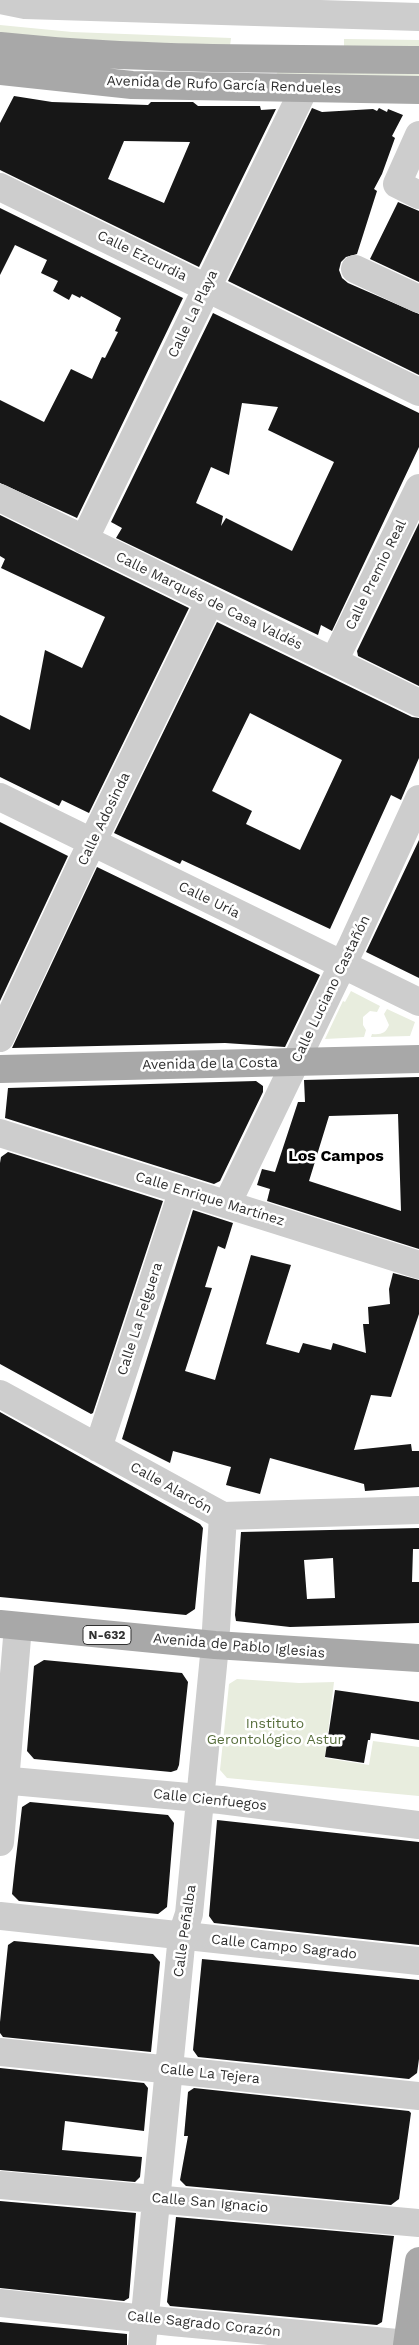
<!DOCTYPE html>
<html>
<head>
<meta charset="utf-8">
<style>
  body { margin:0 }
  canvas { display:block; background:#fff }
</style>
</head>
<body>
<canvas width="419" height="2345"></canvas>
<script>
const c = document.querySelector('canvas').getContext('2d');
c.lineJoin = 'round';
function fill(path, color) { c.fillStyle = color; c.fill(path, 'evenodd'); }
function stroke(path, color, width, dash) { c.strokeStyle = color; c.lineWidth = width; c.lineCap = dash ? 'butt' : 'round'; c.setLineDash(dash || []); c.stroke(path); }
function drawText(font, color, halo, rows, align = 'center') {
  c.font = font + ' "Work Sans",sans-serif'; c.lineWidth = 5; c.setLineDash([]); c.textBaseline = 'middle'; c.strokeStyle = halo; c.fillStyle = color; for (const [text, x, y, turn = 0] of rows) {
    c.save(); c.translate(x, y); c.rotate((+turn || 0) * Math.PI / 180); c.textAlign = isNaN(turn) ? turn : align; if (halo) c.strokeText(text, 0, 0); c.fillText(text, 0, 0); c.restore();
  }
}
const green = new Path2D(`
  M0,25L72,32L231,38L230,46L20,37L0,34Z
  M344,39L419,40V49L344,48Z
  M281,65L419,67V77L276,75Z
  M351,991L380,1006L377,1012L370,1011L363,1017V1025L366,1030L364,1037L325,1039L343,1001L345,1002Z
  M387,1009L415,1022L410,1036L371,1037L372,1034C381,1035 386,1033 389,1025L384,1014Z
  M237,1679L299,1683L334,1682L325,1758L369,1765L373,1741L419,1747V1796L227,1778L220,1770L229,1684Z`);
const building = new Path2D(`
  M14,96L52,102L148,105L151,102H193L198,106H260L261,110L276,109L199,267L0,170V123ZM124,141L190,142L164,203L108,179Z
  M312,108L322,112L373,109L377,111L379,108L387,112L388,109L403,115L392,136L395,138L382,174L374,189L377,191L357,254L346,257L341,262L339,270L342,278L348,283L419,314V375L228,281Z
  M398,202L419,211V282L370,259Z
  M0,208L183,298L77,518L0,483V400L44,422L71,369L92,379L102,357L105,358L118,332L115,331L121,318L81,296L80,298L72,294L69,300L53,291L58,281L41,273L47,260L15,245L0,275Z
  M213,313L419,413V447L332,631L321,625L318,635L116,538L122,528L111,522ZM242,403L278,407L268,430L334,462L292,551L226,518L221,526L223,516L196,503L211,467L229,475Z
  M0,515L189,608L89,813L62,800L59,806L0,777V715L30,730L45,650L82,668L105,617L1,568L5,559L0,556Z
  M419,523V686L358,656L357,651Z
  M217,622L412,717L419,718V758L401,800L391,795L330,929L182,860L180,864L114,833ZM250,713L342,760L300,850L246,824L252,811L212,791Z
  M0,822L68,856L0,1001Z
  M419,840V978L366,952Z
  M97,867L320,975L285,1047L225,1043L12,1048Z
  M419,1077V1249L267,1201L270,1189L257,1185L262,1169L275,1172L298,1102H305L304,1080ZM398,1114L401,1211L309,1181L329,1116Z
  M256,1081L263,1086V1092L220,1181L214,1184L5,1118L8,1088Z
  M8,1152L163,1201L93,1413L91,1414L0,1364V1163L1,1157Z
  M193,1210L233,1223L225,1249L218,1246L205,1287L212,1288L185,1371L215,1380L251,1255L291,1265L266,1344L299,1353L303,1343L331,1350L333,1343L366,1353L363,1324H369L368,1307L390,1304L389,1289L393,1273L419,1280V1314L391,1397L371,1395L354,1450L411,1444L412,1451H419V1487L365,1491L364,1484L270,1458L260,1494L226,1485L231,1467L173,1451L170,1463L122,1439Z
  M0,1412L200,1524L203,1528L195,1609L186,1615L0,1597Z
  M419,1528V1549H413L412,1582H419V1623L290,1627L236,1621L235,1615L241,1532ZM333,1558L335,1598L307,1599L304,1560Z
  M44,1660L182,1673L188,1682L179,1765L177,1770L171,1772L34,1759L27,1751L34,1666Z
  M335,1690L419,1702V1740L371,1733L370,1740H368L364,1763L325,1757Z
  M30,1802L168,1815L174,1823L167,1907L158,1914L19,1901L12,1894L15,1866L22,1807Z
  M217,1820L419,1842V1945L214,1923L209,1916Z
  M14,1941L153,1954L160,1962L151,2052L3,2037L0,2033V2022L8,1945Z
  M202,1959L419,1980V2059L417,2073L409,2079L198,2057L193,2050Z
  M0,2068L144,2083L148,2088L144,2131L65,2121L62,2150L142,2157L140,2177L135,2182L0,2170Z
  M194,2088L409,2111L411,2113L399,2199L391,2205L186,2186L180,2180L188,2136H184L188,2092Z
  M0,2201L136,2213L129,2298L124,2301L0,2288Z
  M176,2217L394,2236L382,2322L377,2325L170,2306L167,2302Z
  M0,2322L127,2334V2345H0Z`);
const minor = new Path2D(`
  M0,0L25,5L419,17
  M419,135L397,184L419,195
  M0,187L419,392
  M355,269L419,299
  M0,498L419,703
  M84,540L304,89
  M334,661L419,488
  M0,797L419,1002
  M0,1038L82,863L210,601
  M0,1133L419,1265
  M227,1204L352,945L419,799
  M0,1394L223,1516L419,1510
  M98,1448L183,1190
  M0,1780L221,1800L419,1825
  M0,1842L18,1626
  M0,1916L419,1961
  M0,2052L419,2096
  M0,2185L419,2223
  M0,2303L172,2322L408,2344L419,2341
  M142,2345L182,1935L189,1914L215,1645L223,1516`);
const major = new Path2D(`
  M0,46C139,61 279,58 419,60
  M0,71L132,85L419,90
  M0,1069L419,1059
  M0,1624L215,1645L419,1658
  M407,2345L419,2261`);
const shields = [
  [107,1635,48]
];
const shieldNames = [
  ["N-632",107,1635]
];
const streetNames = [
  ["Avenida de Rufo García Rendueles",224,85,2],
  ["Calle Ezcurdia",142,256,26],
  ["Calle La Playa",193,314,-64],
  ["Calle Premio Real",376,575,-64],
  ["Calle Marqués de Casa Valdés",209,601,26],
  ["Calle Adosinda",104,819,-64],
  ["Calle Uría",209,900,26],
  ["Calle Luciano Castañón",331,989,-64],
  ["Avenida de la Costa",210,1064,-1],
  ["Calle Enrique Martínez",210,1199,17],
  ["Calle La Felguera",140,1319,-72],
  ["Calle Alarcón",171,1488,29],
  ["Avenida de Pablo Iglesias",239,1646,5],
  ["Calle Cienfuegos",210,1800,6],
  ["Calle Peñalba",185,1931,-82],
  ["Calle Campo Sagrado",284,1947,6],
  ["Calle La Tejera",210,2074,6],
  ["Calle San Ignacio",210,2203,5],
  ["Calle Sagrado Corazón",204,2324,6]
];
const parkNames = [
  ["Instituto",275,1724],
  ["Gerontológico Astur",275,1740]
];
const quarterNames = [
  ["Los Campos",336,1156]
];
fill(green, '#e8edde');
fill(building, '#171717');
stroke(minor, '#cdcdcd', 28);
stroke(major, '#a8a8a8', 28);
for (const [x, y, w] of shields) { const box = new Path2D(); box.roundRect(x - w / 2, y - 9.5, w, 19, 4); c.fillStyle = '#fff'; c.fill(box); stroke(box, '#303030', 1); }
drawText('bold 12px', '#303030', null, shieldNames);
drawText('14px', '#303030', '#fff', streetNames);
drawText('14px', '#576e3c', '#fff', parkNames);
drawText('bold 16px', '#000', '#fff', quarterNames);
</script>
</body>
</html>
